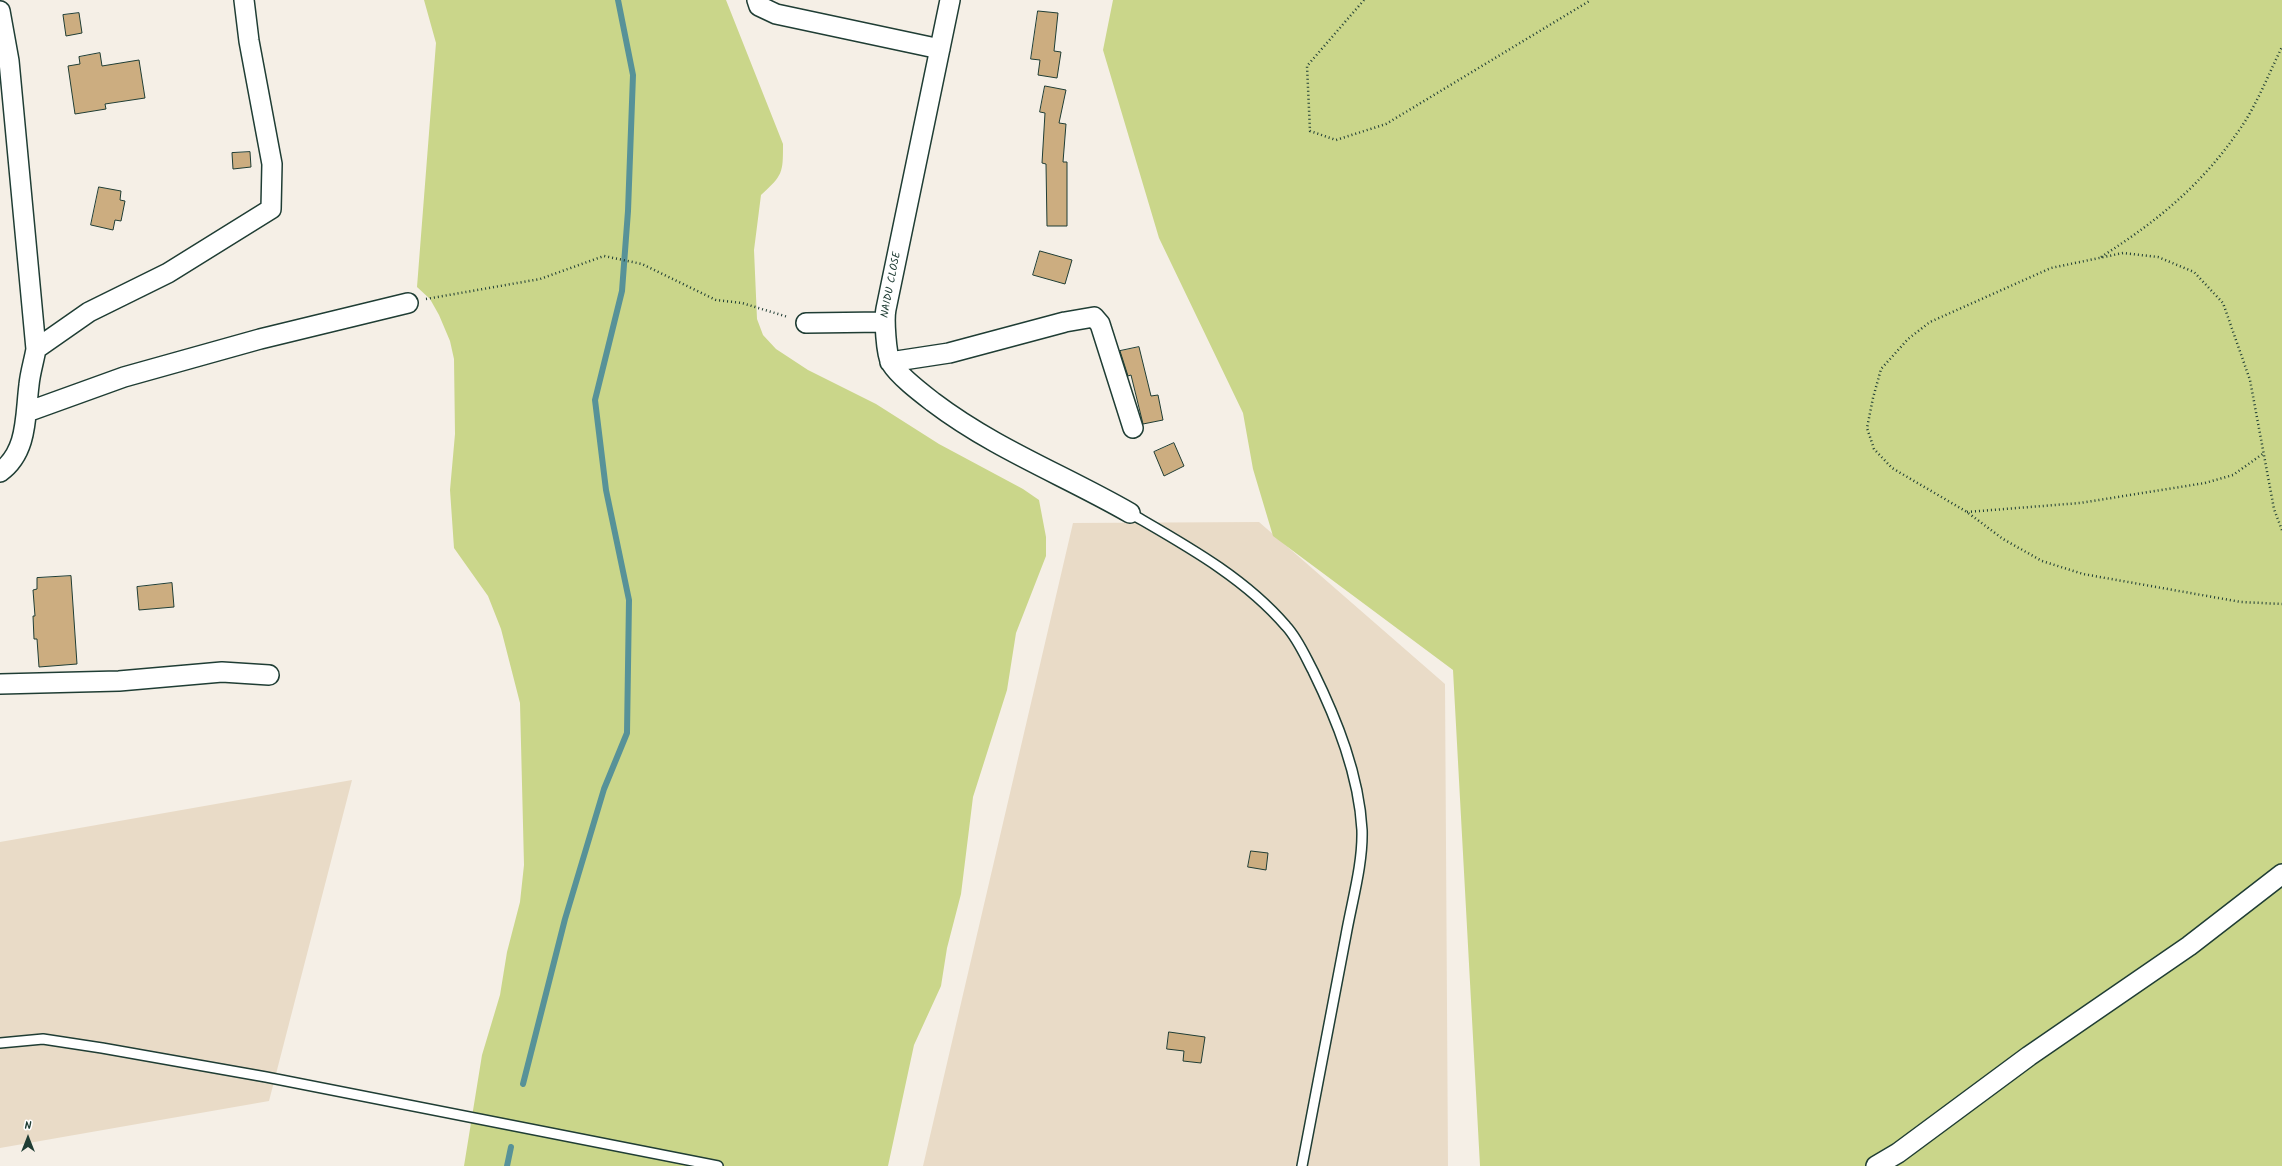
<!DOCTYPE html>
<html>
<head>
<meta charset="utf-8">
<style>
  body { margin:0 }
  #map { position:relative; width:2282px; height:1166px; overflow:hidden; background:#f5efe6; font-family:Kalam,sans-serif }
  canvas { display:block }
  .north { position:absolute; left:8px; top:1118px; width:40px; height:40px; -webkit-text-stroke:3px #fff; paint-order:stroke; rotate:0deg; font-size:11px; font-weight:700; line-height:16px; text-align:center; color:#1f3d34 }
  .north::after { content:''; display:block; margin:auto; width:14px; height:18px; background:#1f3d34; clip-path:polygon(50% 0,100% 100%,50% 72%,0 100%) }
</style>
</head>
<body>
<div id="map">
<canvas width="2282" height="1166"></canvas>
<div class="north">N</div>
</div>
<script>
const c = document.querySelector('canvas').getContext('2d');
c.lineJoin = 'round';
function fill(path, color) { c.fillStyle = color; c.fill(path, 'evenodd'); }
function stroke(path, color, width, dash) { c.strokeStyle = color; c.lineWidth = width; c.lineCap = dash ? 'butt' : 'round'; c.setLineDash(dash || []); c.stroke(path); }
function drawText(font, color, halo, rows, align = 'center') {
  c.font = font + ' Kalam,sans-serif'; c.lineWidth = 4; c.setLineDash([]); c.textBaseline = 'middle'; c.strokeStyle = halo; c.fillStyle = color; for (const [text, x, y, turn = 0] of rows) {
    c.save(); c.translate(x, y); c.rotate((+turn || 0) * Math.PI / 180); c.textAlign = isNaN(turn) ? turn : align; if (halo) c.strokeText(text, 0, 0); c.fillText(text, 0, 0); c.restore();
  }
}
const built = new Path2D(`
  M1259,522L1445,684L1448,1166H923L1073,523Z
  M352,780L269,1101L0,1148V842Z`);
const green = new Path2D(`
  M424,0H726L783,144C783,173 783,175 761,195L754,250L757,319L763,335L776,349L808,370L876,404L939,444L1023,489L1039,500L1046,537V556L1016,633L1007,690L973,797L961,894L947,948L941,986L914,1045L888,1166H464L482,1055L500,995L507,952L520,902L524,865L520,703L501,629L488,596L454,548L450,490L455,434L454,359L450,341L439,315L430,299L417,287L436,43Z
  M1113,0H2282V1166H1480L1453,670L1273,536L1253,469L1243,413L1159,238L1103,50Z`);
const stream = new Path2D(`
  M523,1084L565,919L604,789L627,733L629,600L606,490L595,400L622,291L628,211L633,75L618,0
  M507,1166L511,1147`);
const building = new Path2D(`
  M1038,11L1058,13L1054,51L1061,52L1057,78L1038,75L1040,60L1031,59Z
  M79,13L82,33L66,36L63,15Z
  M100,53L102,66L139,60L145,98L105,104L106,109L75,114L68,66L80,64L79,57Z
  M1045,86L1066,90L1059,123L1066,124L1063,162H1067V226H1047L1046,164L1042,163L1045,113L1040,112Z
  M250,152L251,167L233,169L232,153Z
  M99,187L121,191L120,200L125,201L121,221L115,220L113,230L91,225Z
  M1040,251L1072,260L1065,284L1033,275Z
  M1139,347L1151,396L1158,395L1163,420L1143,424L1131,375L1128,376L1120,351Z
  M1174,443L1184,466L1164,476L1154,452Z
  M71,576L77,664L39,667L37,639H34L33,616H35L33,590L37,589V578Z
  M172,583L174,607L139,610L137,587Z
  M1251,851L1268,853L1266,870L1248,867Z
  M1169,1032L1205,1037L1201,1063L1183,1061L1184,1051L1167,1049Z`);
const path = new Path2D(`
  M1364,0L1307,66L1310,131L1336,140L1386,124L1591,0
  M2101,257C2159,220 2203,184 2242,126C2258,102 2269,73 2282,47
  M426,299L540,279L604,256L642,264L716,300L742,303L788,317
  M1967,512L2080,503L2205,483L2233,475L2264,453
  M2282,530L2274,509L2250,380L2223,303L2194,272L2158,257L2123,253L2051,268L1930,322L1908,339L1881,369L1873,398L1867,428L1874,449L1892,468L1967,512L2003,539L2042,561L2083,574L2241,602L2282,604`);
const lane = new Path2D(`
  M1130,513C1185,545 1244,577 1286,626C1298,639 1305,656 1313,671C1337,720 1359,775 1362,830C1363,864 1352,901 1346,935C1332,1012 1317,1089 1302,1166
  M0,1043L43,1039L102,1048L266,1077L718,1166`);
const street = new Path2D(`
  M757,0L759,6L776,14L940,49
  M950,0L886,309C884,319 886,354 891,363C899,376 920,392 933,402C995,449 1064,475 1130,513
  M0,11L9,61L36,349C34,361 30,373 29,385C25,416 28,452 0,472
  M806,323L884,322
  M36,349L89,312L168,273L271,209L272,164L249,41L244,0
  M890,362L949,353L1065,322L1094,317L1100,324L1133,428
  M27,412L124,377L260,339L408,303
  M0,684L119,681L222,672L269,675
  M1876,1166L1898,1153L2029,1056L2189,946L2282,874`);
const streetNames = [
  ["NAIDU CLOSE",892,285,-79]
];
fill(built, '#e9dbc7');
fill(green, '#cad68a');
stroke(stream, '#579298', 6);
fill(building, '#ccad80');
stroke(building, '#1f3d34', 1);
stroke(lane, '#1f3d34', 12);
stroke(street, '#1f3d34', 22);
stroke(path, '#1f3d34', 2.5, [1, 3]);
stroke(lane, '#fff', 9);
stroke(street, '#fff', 19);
drawText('11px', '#1f3d34', '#fff', streetNames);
</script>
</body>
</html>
